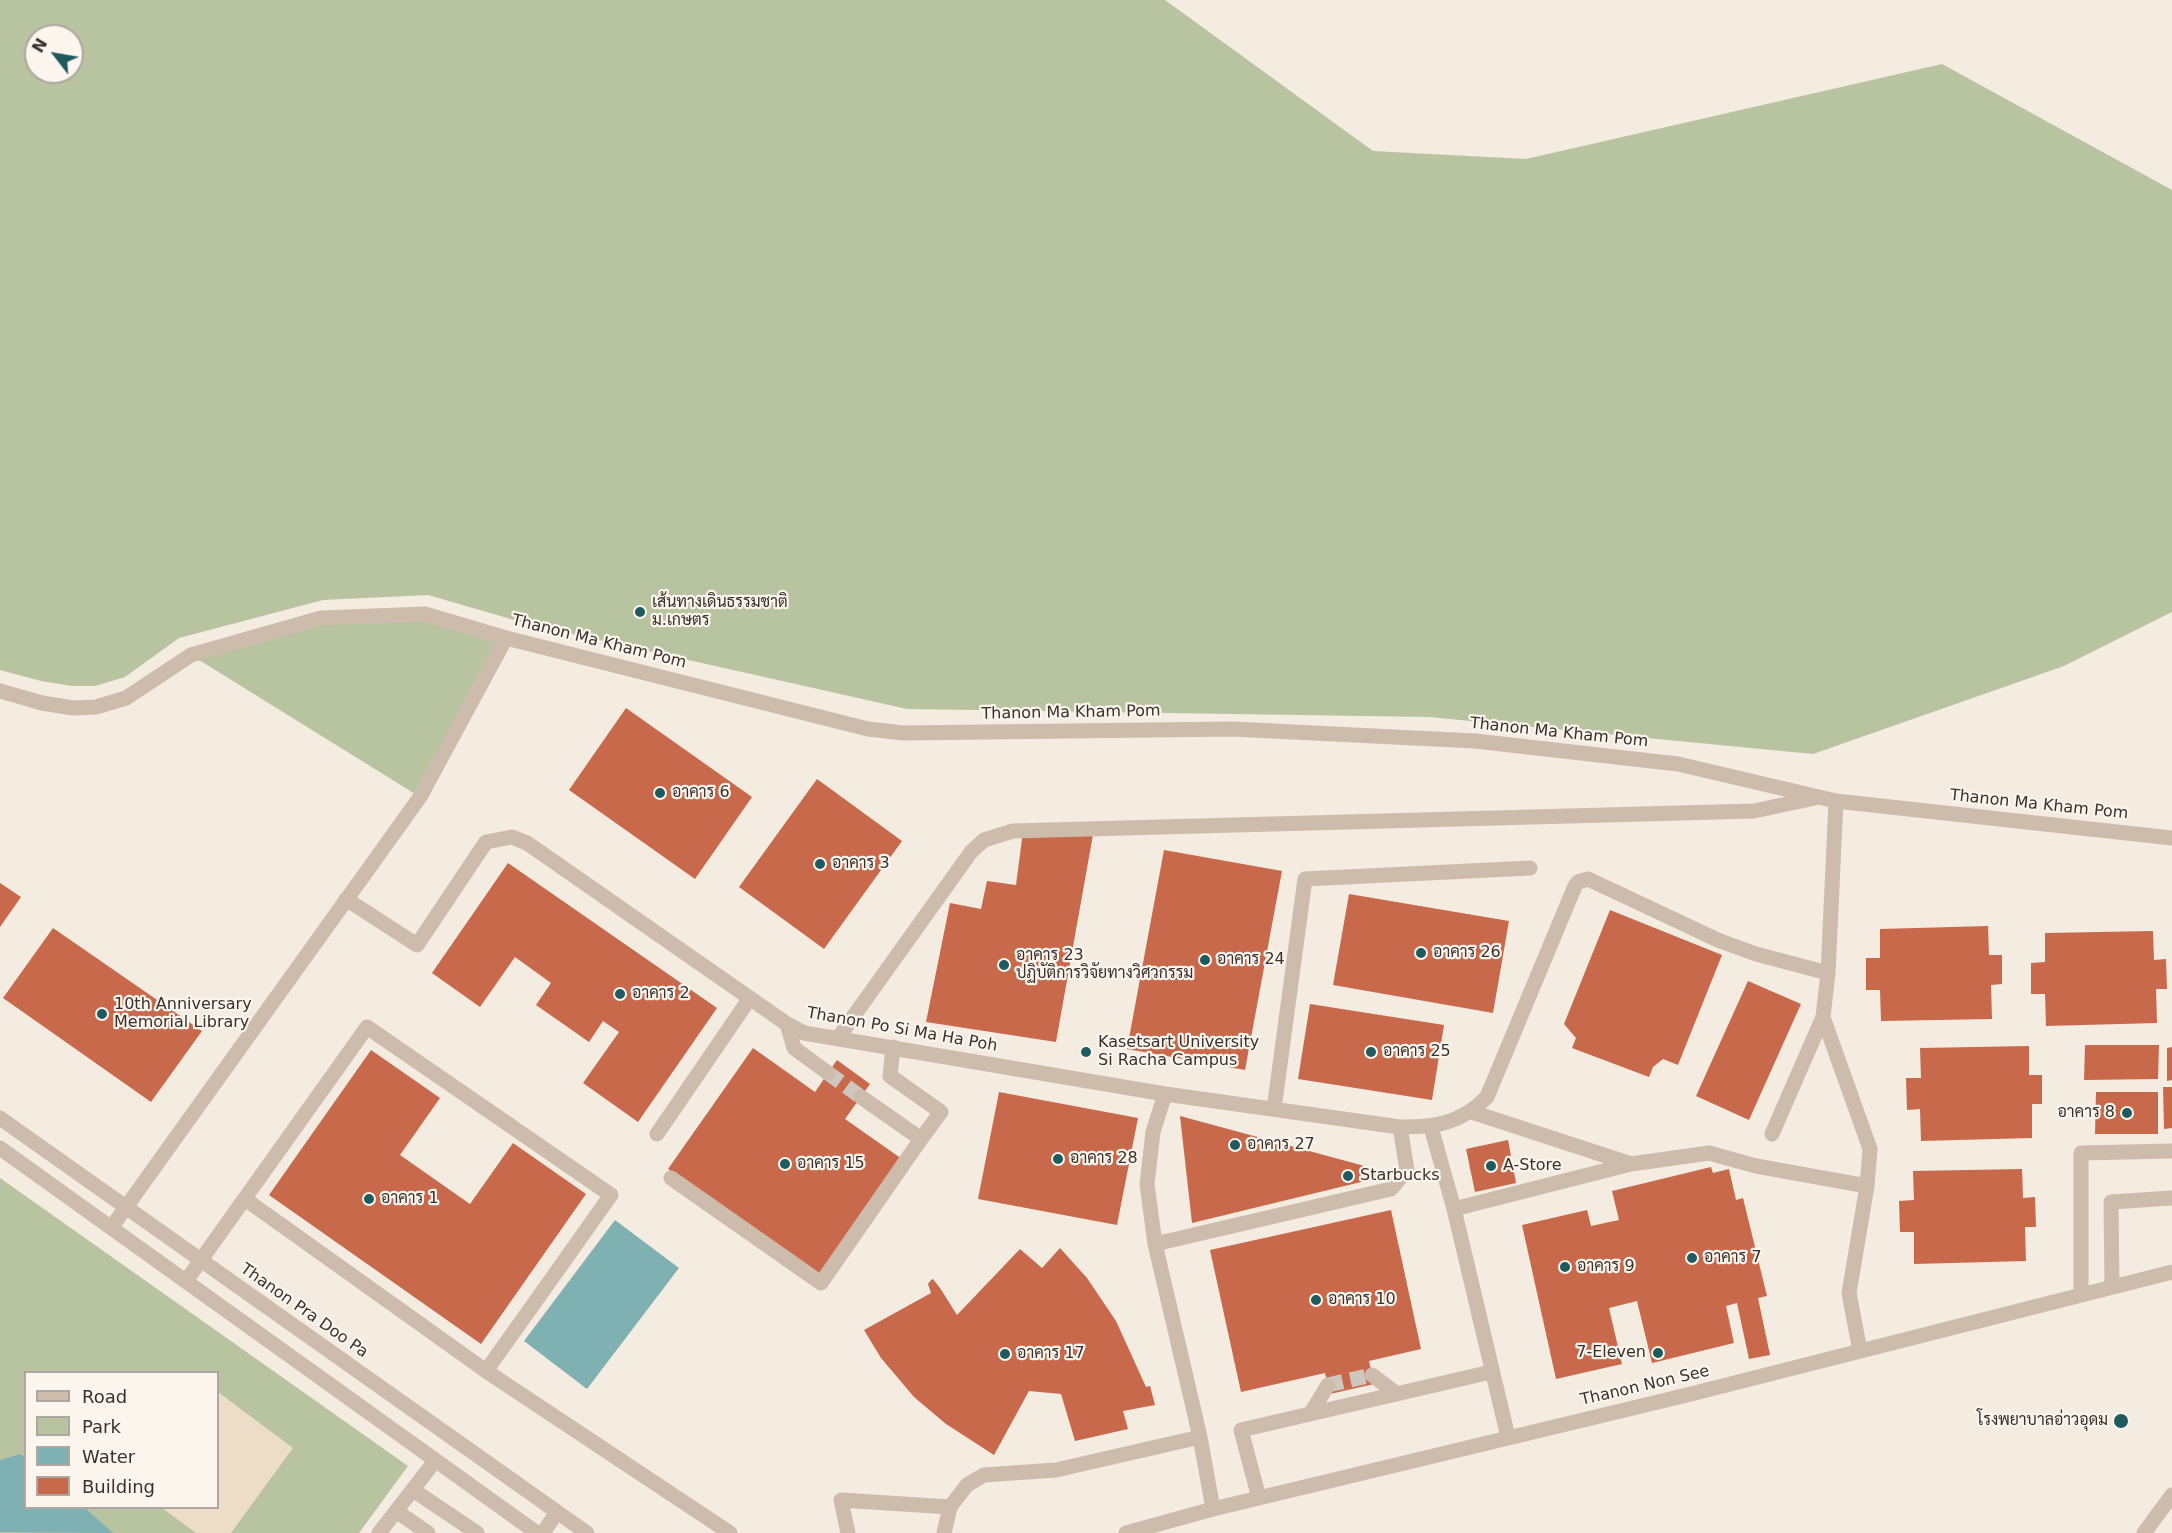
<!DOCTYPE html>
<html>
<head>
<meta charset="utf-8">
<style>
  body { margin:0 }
  #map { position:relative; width:2172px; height:1533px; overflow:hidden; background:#f4ebe1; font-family:"DejaVu Sans",sans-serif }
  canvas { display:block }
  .legend { position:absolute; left:24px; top:1371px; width:195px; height:138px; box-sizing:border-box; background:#fbf5ee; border:2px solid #aea6a0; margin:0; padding:8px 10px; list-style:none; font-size:18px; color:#3b302b }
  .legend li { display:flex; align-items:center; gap:12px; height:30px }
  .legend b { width:30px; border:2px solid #aea6a0 }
  .north { position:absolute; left:24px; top:24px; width:60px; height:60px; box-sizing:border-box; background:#fbf5ee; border:2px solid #aea6a0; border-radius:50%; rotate:301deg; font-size:16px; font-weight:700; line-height:24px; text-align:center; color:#3b302b }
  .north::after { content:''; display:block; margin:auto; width:21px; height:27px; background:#1f5a5e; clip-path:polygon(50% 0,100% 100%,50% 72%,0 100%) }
</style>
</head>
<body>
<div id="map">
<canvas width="2172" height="1533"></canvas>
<ul class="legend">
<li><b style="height:8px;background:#cdbbac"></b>Road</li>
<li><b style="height:16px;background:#b8c4a0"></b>Park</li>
<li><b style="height:16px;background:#7fb0b2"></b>Water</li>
<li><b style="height:16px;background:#c8694b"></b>Building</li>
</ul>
<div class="north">N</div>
</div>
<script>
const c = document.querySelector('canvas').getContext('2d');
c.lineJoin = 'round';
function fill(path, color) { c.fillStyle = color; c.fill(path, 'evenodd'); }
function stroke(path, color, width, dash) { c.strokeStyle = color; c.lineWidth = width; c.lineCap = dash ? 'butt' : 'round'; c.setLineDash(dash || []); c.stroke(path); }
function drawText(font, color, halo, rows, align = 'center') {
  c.font = font + ' "DejaVu Sans",Sarabun,sans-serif'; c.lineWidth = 4.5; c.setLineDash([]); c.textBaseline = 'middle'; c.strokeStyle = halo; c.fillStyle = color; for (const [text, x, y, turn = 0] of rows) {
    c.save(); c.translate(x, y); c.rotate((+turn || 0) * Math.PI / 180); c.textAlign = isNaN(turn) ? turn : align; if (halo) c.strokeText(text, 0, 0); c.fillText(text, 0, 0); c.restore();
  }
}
const green = new Path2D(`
  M0,0H1165L1373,151L1526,159L1942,64L2172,190V612L2064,666L1813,754L1429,717L907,709L528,624L428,595L323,600L179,638L125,677L95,686H72L41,681L0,670ZM36,36H72V72H36Z
  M425,614L506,638L420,797L191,655L321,618Z
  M0,1178L408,1466L359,1533H0ZM26,1372H218V1508H26Z`);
const plaza = new Path2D(`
  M218,1392L293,1448L231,1533H196L162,1508H218Z`);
const water = new Path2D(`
  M615,1220L679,1268L587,1389L524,1341Z
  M20,1454L25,1457L26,1508H85L113,1533L0,1532V1460Z`);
const building = new Path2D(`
  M626,708L752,797L695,879L569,790Z
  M817,779L902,841L824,949L739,887Z
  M1094,829L1056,1042L926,1022L950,903L981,909L987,881L1016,885L1023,831Z
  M1164,850L1282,871L1245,1070L1127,1049Z
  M508,863L717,1008L638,1122L583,1083L619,1032L603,1021L589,1042L536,1005L551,983L515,957L480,1007L432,973Z
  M0,883L21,897L0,927Z
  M1349,894L1509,921L1493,1013L1333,985Z
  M1610,910L1722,955L1678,1065L1663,1059L1653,1067L1649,1077L1572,1048L1576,1038L1564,1024Z
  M1988,926L1989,955H2002V984L1991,985L1992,1019L1881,1021L1880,990H1866V958H1880V929Z
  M53,928L202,1031L151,1102L3,998Z
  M2153,931L2154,960L2166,959L2167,989H2156L2157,1023L2046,1026L2045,994H2031V963L2045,962V933Z
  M1748,981L1801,1004L1749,1120L1696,1096Z
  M1310,1004L1444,1025L1432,1100L1298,1079Z
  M2085,1045H2159L2158,1079L2084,1080Z
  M2029,1046V1075H2042V1104H2032V1138L1921,1141L1920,1109L1907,1110L1906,1078H1921L1920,1048Z
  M2172,1047V1080L2167,1081V1048Z
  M753,1048L815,1092L837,1060L870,1084L845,1119L902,1159L820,1276L668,1169Z
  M371,1050L440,1098L400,1155L470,1204L513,1143L586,1194L481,1344L269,1195Z
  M2163,1087H2172V1128L2164,1129Z
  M999,1092L1138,1118L1117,1225L978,1199Z
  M2096,1092H2158V1134H2095Z
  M1180,1116L1394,1174L1192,1223Z
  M1508,1140L1516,1183L1475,1192L1466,1149Z
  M1711,1167L1713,1173L1729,1169L1736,1200L1743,1198L1767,1296L1758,1298L1770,1355L1749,1359L1737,1303L1726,1306L1734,1343L1652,1363L1637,1301L1609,1308L1622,1364L1556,1379L1522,1225L1587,1210L1591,1226L1619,1220L1612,1191Z
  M2022,1169L2023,1198L2035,1197L2036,1227H2025L2026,1261L1914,1264V1232H1900L1899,1201L1914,1200L1913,1171Z
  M1391,1210L1421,1349L1369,1361L1374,1384L1330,1394L1325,1373L1241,1392L1210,1250Z
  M1060,1248L1087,1278L1116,1321L1146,1387L1150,1386L1155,1405L1123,1411L1128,1429L1075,1441L1061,1394L1029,1391L994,1455L946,1424L914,1397L881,1358L864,1330L931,1293L928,1284L931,1280L933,1279L940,1288L957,1315L1020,1249L1042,1268Z`);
const minorTunnel = new Path2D(`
  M828,1073L861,1097
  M1328,1385L1372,1375`);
const minor = new Path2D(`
  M0,691L42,703L73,708L96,707L126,698L191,655L321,618L425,614L506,638L868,729L903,733L1233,729L1475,741L1678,764L1836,801L2172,838
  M1836,801L1828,973L1823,1017L1870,1149L1867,1186L1849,1293L1860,1351
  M346,899L417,945L486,842L512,837L527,843L787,1024L804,1033L1165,1094L1400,1127C1436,1127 1460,1124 1487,1097L1575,886L1578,882L1588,879L1720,941L1756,954L1828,973
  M787,1024L794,1048L828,1073
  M838,1038L971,852L984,840L1013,831L1754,811L1815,798
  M1165,1094L1153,1132L1147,1184L1155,1244L1200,1437L1213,1509
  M861,1097L921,1139L941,1112L890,1076L893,1047
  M1274,1109L1305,879L1530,868
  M1472,1112L1631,1164
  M0,1118L587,1533
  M1431,1127L1454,1209L1508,1437
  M657,1134L750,998
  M1772,1134L1823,1017
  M0,1148L537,1533
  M671,1178L821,1283L921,1139
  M245,1199L486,1371L730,1533
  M1454,1209L1631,1164L1709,1153L1756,1166L1867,1186
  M111,1228L420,797L506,638
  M1155,1244L1391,1189L1407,1170L1400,1127
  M186,1281L367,1027L611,1195L486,1371
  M2112,1287L2111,1202L2172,1198
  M2081,1295V1153L2172,1151
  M1372,1375L1397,1394
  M1311,1413L1328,1385
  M413,1490L477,1533
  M1259,1498L1241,1430L1491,1372
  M396,1511L428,1533
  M379,1533L435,1461
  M543,1533L557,1512
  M848,1533L841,1500L950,1507
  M944,1533L950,1507L967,1485L984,1475L1056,1470L1200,1437
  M1126,1533L1213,1509L1687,1395L2172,1272
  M2144,1533L2172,1495`);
const markers = [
  [640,612,6,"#1f5a5e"],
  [660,793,6,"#1f5a5e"],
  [820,864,6,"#1f5a5e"],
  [1421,953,6,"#1f5a5e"],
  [1205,960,6,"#1f5a5e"],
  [1004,965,6,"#1f5a5e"],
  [620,994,6,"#1f5a5e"],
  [102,1014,6,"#1f5a5e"],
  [1086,1052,6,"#1f5a5e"],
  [1371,1052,6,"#1f5a5e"],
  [2127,1113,6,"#1f5a5e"],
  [1235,1145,6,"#1f5a5e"],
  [1058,1159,6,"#1f5a5e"],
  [785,1164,6,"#1f5a5e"],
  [1491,1166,6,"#1f5a5e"],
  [1348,1176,6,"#1f5a5e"],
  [369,1199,6,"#1f5a5e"],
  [1692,1258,6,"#1f5a5e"],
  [1565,1267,6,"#1f5a5e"],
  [1316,1300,6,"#1f5a5e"],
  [1658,1353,6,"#1f5a5e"],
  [1005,1354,6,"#1f5a5e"],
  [2121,1421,8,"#1f5a5e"]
];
const poiNames = [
  ["เส้นทางเดินธรรมชาติ",652,603],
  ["ม.เกษตร",652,621],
  ["อาคาร 6",672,793],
  ["อาคาร 3",832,864],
  ["อาคาร 26",1433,953],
  ["อาคาร 23",1016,956],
  ["ปฏิบัติการวิจัยทางวิศวกรรม",1016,974],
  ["อาคาร 24",1217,960],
  ["อาคาร 2",632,994],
  ["10th Anniversary",114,1005],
  ["Memorial Library",114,1023],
  ["Kasetsart University",1098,1043],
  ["Si Racha Campus",1098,1061],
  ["อาคาร 25",1383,1052],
  ["อาคาร 8",2115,1113,"right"],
  ["อาคาร 27",1247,1145],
  ["อาคาร 28",1070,1159],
  ["อาคาร 15",797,1164],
  ["A-Store",1503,1166],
  ["Starbucks",1360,1176],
  ["อาคาร 1",381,1199],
  ["อาคาร 7",1704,1258],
  ["อาคาร 9",1577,1267],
  ["อาคาร 10",1328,1300],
  ["7-Eleven",1646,1353,"right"],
  ["อาคาร 17",1017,1354],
  ["โรงพยาบาลอ่าวอุดม",2108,1421,"right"]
];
const streetNames = [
  ["Thanon Ma Kham Pom",599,642,14],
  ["Thanon Ma Kham Pom",1071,713,-1],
  ["Thanon Ma Kham Pom",1559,733,6],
  ["Thanon Ma Kham Pom",2039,805,6],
  ["Thanon Po Si Ma Ha Poh",902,1030,10],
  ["Thanon Pra Doo Pa",304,1311,35],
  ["Thanon Non See",1645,1386,-13]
];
fill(green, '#b8c4a0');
fill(plaza, '#ecdcc8');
fill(water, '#7fb0b2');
fill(building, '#c8694b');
stroke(minorTunnel, '#cfc6bd', 15, [15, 8]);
stroke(minor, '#cdbbac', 15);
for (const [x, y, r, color] of markers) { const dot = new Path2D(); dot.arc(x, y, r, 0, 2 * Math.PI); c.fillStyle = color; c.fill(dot); stroke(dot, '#fbf5ee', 2); }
drawText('16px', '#3b302b', '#fbf5ee', poiNames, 'left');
drawText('16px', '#3b302b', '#fbf5ee', streetNames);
</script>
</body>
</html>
